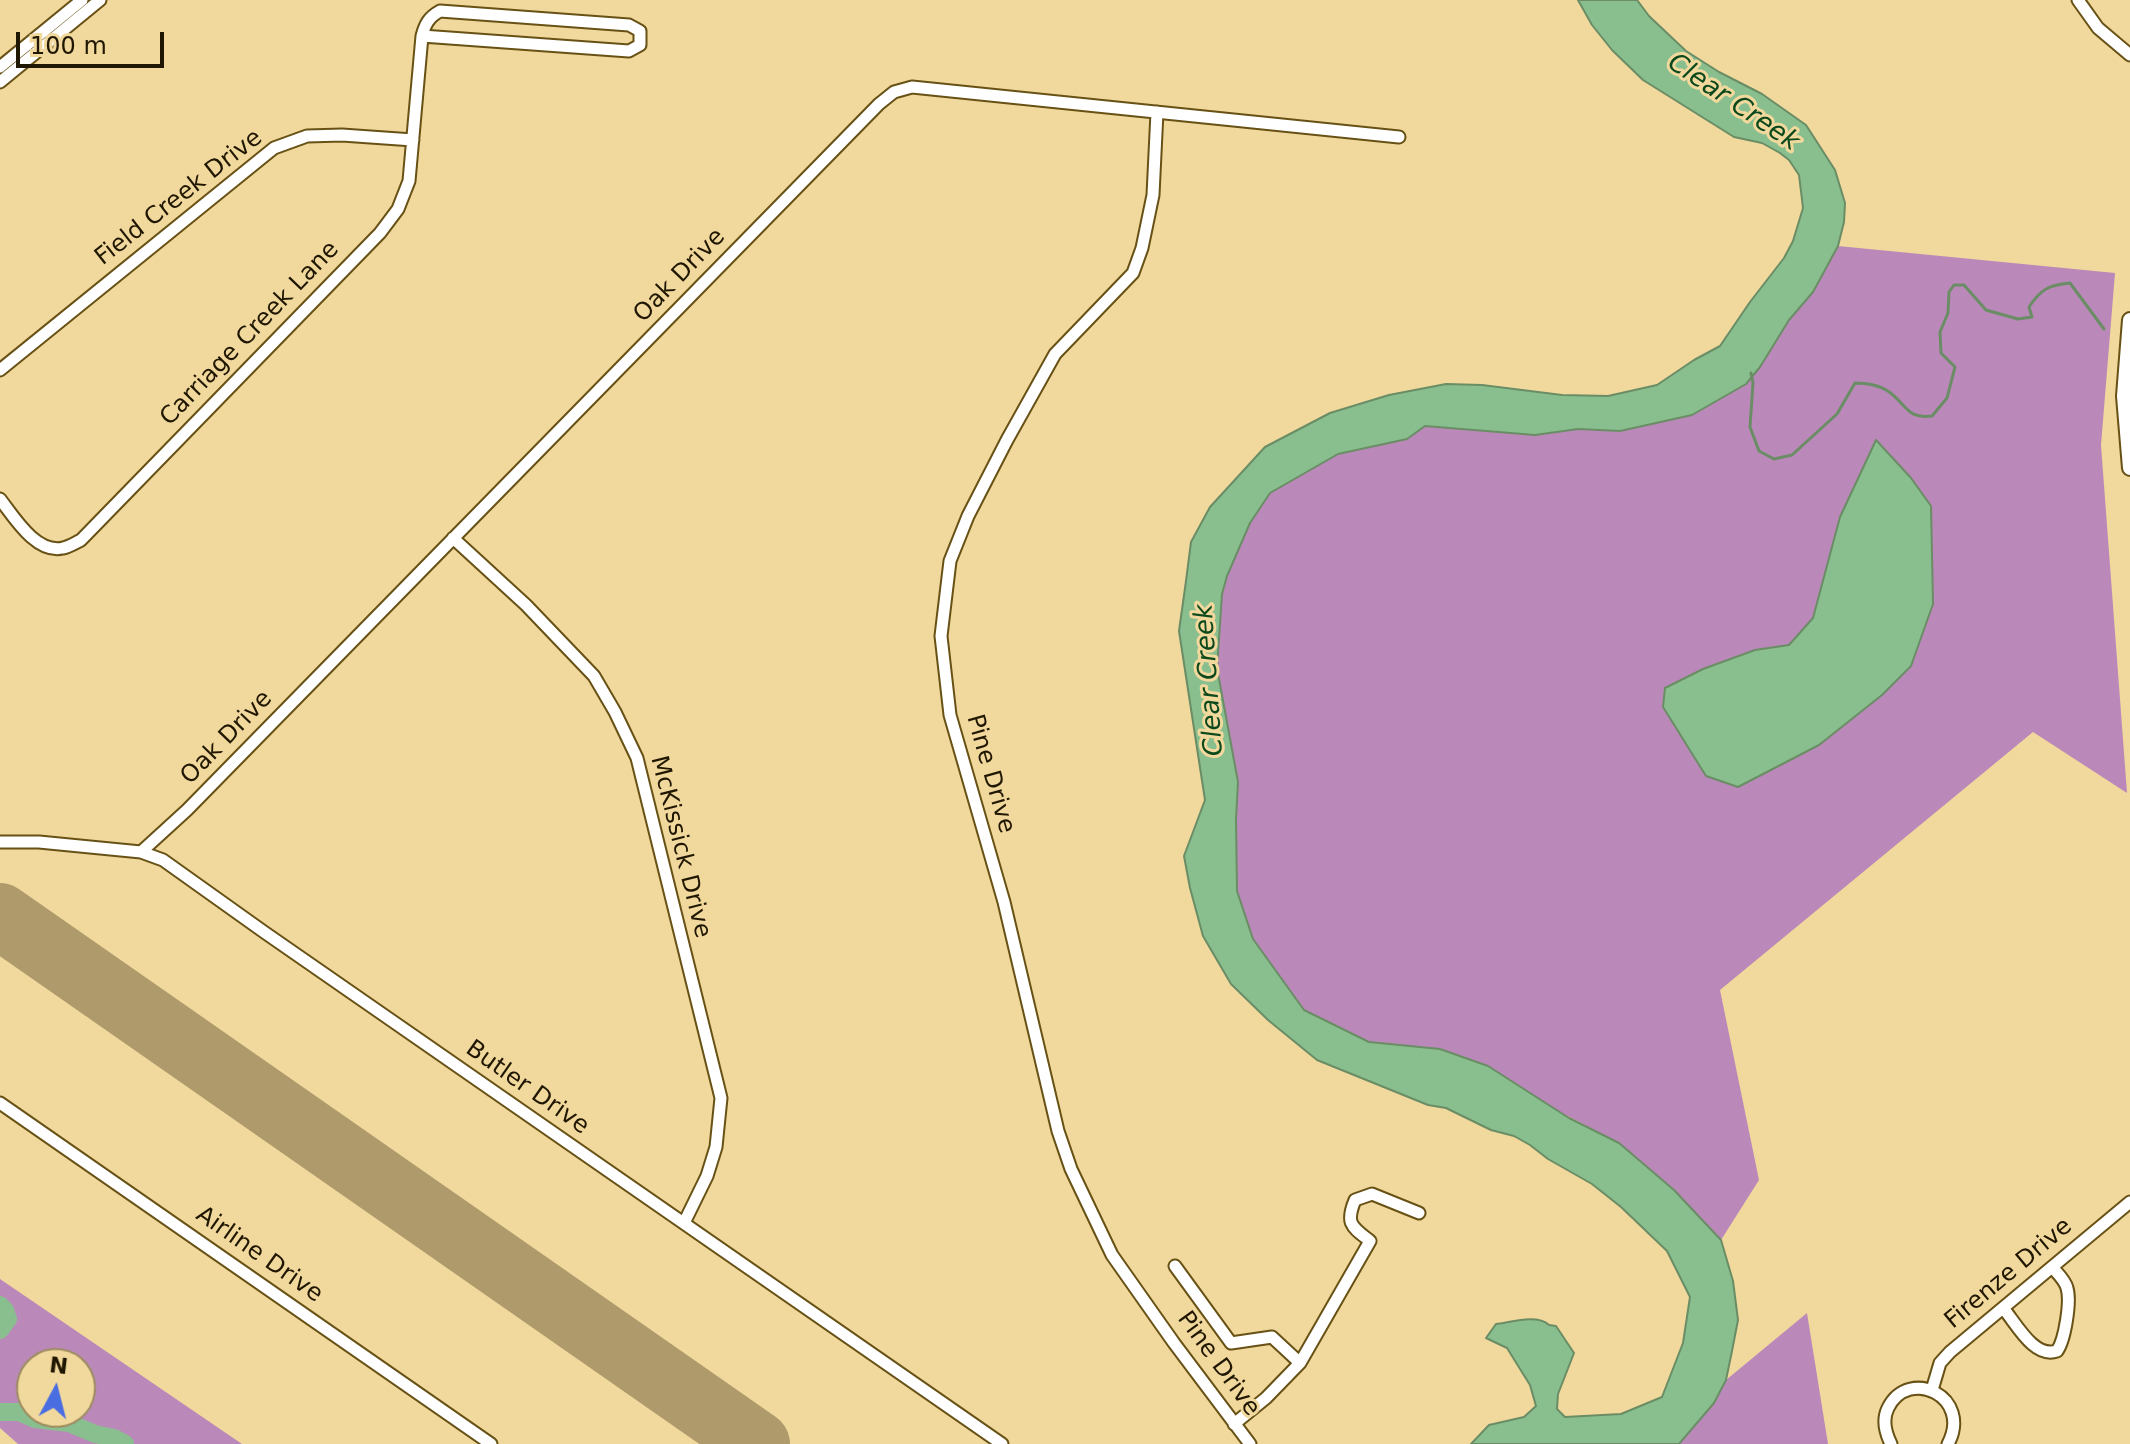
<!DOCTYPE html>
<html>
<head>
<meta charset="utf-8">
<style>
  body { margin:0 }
  #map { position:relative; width:2130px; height:1444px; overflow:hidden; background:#f1d89d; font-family:"DejaVu Sans",sans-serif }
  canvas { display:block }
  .north { position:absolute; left:16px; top:1348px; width:80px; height:80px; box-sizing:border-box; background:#f1d89d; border:2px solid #9d8b5f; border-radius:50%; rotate:7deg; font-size:22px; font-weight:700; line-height:32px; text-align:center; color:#201702 }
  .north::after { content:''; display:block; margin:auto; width:28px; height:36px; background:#4a6ee1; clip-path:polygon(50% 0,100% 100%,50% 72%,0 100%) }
  .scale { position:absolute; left:16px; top:32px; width:148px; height:36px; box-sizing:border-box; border:4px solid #201702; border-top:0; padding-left:10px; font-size:24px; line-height:28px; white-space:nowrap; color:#201702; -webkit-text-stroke:6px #f1d89d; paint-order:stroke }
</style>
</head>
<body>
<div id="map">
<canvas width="2130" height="1444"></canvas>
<div class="north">N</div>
<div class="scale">100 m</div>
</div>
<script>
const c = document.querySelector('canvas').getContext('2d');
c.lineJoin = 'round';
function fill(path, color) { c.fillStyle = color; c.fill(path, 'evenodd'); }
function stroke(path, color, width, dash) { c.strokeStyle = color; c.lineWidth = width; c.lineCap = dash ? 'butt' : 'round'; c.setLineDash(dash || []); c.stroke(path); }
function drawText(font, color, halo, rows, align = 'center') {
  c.font = font + ' "DejaVu Sans",sans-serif'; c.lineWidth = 6; c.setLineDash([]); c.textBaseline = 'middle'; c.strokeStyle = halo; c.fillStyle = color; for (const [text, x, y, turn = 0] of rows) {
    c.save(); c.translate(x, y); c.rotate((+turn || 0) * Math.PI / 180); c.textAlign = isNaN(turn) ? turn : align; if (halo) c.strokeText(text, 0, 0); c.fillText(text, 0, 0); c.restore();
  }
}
const forest = new Path2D(`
  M1838,246L2115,273L2101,445L2127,793L2033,732L1720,990L1759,1180L1721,1240L1674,1190L1619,1143L1440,1049L1369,1042L1305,1011L1253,939L1237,891L1236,819L1238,782L1217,668L1222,594L1227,576L1239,545L1250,523L1270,493L1338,454L1407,439L1425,426L1535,435L1578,429L1620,431L1692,415L1746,384L1760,367L1789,320L1813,292Z
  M0,1279L242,1444H18L0,1428ZM32,1364H80V1412H32Z
  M1807,1313L1828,1444H1679L1714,1403L1726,1380Z`);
const water = new Path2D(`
  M1578,0H1637L1649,16L1686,51L1719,72L1762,94L1806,125L1835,170L1845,203L1844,222L1838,246L1813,292L1789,320L1760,367L1746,384L1692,415L1620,431L1578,429L1535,435L1425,426L1407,439L1338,454L1270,493L1250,523L1227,576L1222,594L1217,668L1238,782L1236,819L1237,891L1253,939L1304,1010L1369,1042L1440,1049L1488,1066L1569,1118L1619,1143L1674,1190L1721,1240L1733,1281L1738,1320L1732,1351L1726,1380L1714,1403L1679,1444H1471L1489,1425L1524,1417L1536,1406L1530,1385L1507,1348L1486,1338L1496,1324C1512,1322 1537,1314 1549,1325L1556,1326L1574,1353L1558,1394L1557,1409L1565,1417L1621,1414L1662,1397L1683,1343L1690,1297L1667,1251L1621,1207L1592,1184L1548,1159L1530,1145L1514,1136L1491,1130L1446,1108L1428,1105L1317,1060L1268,1020L1231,984L1203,936L1190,888L1184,856L1205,800L1179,631L1186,581L1191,542L1210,507L1265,447L1330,413L1389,395L1446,384L1482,385L1562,395L1608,396L1657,385L1694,360L1720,346L1750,302L1784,258L1793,241L1803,208L1799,175L1789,160L1780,153L1762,143L1734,137L1643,80L1612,50L1592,25Z
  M1876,440L1911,478L1931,506L1933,604L1911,666L1882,695L1819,745L1738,787L1706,776L1663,707L1665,688L1703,669L1755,650L1789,645L1813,618L1840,517Z`);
const stream = new Path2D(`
  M1751,373L1753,383L1750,427L1759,451L1774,459L1792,455L1837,414L1855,383C1869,383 1882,385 1893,395C1908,408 1909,419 1932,416L1947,398L1955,367L1941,353L1940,332L1948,313L1949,292L1954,285H1964L1986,310L2018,319L2032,317L2029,307C2041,289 2049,285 2070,283L2104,329`);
const river = new Path2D(`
  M0,1305L5,1310L8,1319L0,1330
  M0,1412H19L35,1419L69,1423L95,1434L114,1438L125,1444`);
const runway = new Path2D(`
  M0,916L757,1444`);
const minor = new Path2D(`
  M2078,0L2098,28L2130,55
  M0,67L82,0
  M0,82L100,0
  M1157,112L1153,195L1142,248L1133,273L1055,354L1007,440L968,516L950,561L941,636L950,715L1004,902L1058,1131L1071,1169L1112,1255L1174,1343L1250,1444
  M0,370L274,148L307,136L342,135L413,140
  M0,499C14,517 36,554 63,548C69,547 75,543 81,540L380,233L398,209L409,181L422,36C425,24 429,17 440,11L629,25L640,31V45L629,51L422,36
  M453,538L526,605L594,676L615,712L637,758L721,1098L716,1147L707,1176L684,1223
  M0,842H39L141,852L163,860L264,932L1002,1444
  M141,852L187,810L879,104L894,92L912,87L1399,137
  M0,1103L491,1444
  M1175,1266L1231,1343L1272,1337L1300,1363
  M2003,1308C2016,1323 2034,1359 2057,1351C2065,1340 2071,1301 2067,1288C2065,1280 2057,1273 2052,1267
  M1932,1390L1940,1363L1950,1352L2130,1202
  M1234,1424L1266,1398L1300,1363L1370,1241C1352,1227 1345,1224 1355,1200L1372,1194L1419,1213
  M1891,1444C1885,1432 1882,1420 1888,1408C1909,1366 1973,1397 1948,1444`);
const secondary = new Path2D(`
  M2130,320L2124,396L2130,468`);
const streetNames = [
  ["Field Creek Drive",179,198,-38],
  ["Oak Drive",680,276,-46],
  ["Carriage Creek Lane",250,334,-46],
  ["Oak Drive",227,738,-46],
  ["Pine Drive",990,774,74],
  ["McKissick Drive",680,847,76],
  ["Butler Drive",527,1088,35],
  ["Airline Drive",259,1255,35],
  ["Firenze Drive",2009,1274,-40],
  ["Pine Drive",1218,1364,54]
];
const waterNames = [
  ["Clear Creek",1733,103,34],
  ["Clear Creek",1210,680,-94]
];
fill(forest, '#ba89b9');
fill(water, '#89bf8f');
stroke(water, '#6a8d65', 2);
stroke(stream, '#6a8d65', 3);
stroke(river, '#89bf8f', 18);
stroke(runway, '#ae9a6b', 66);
stroke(minor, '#675115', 15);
stroke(secondary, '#675115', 18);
stroke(minor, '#fff', 11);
stroke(secondary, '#fff', 14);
drawText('24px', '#201702', '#f1d89d', streetNames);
drawText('italic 26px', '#0b481b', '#f1d89d', waterNames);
</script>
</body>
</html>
